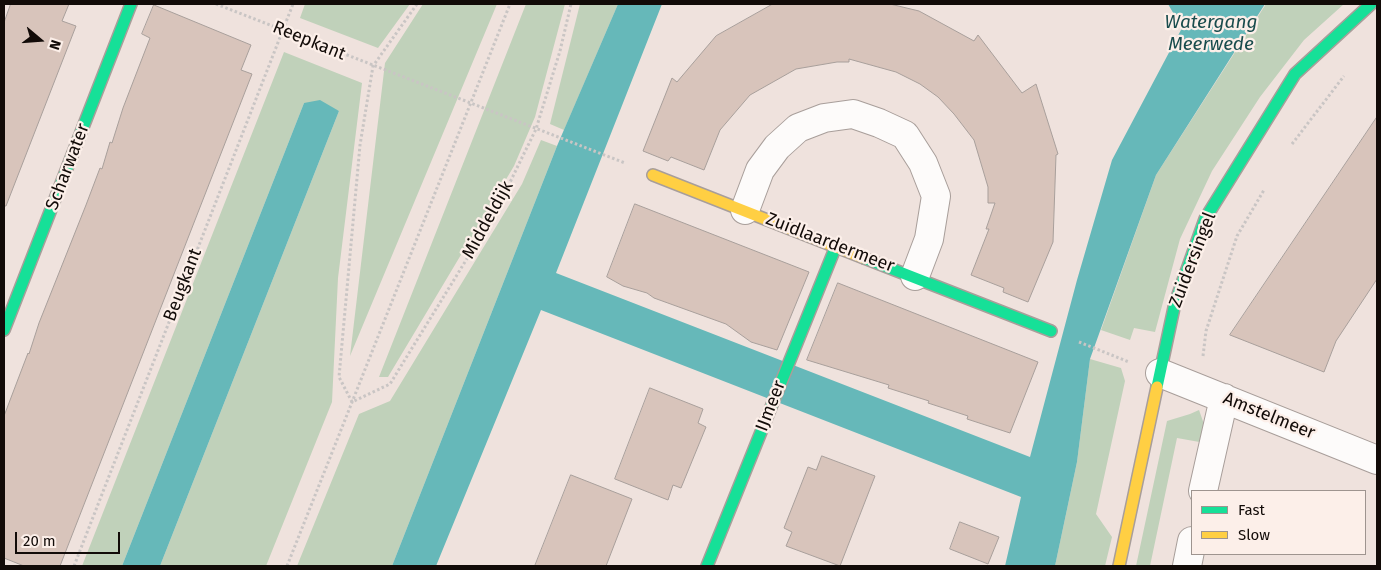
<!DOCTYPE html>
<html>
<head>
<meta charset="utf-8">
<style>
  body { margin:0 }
  #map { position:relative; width:1381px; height:570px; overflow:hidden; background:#efe2dd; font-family:"Fira Sans",sans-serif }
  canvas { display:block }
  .frame { position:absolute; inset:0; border:5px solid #120b08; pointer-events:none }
  .legend { position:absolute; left:1191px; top:490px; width:175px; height:65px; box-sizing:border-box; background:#fcefe9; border:1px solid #9e948f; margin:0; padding:6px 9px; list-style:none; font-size:15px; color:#120b08 }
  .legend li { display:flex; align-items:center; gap:10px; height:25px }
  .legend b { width:25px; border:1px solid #9e948f }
  .north { position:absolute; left:15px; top:15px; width:50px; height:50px; -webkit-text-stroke:4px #fcefe9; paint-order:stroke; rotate:108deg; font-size:14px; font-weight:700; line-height:20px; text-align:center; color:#120b08 }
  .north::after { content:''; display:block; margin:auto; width:18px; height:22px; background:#120b08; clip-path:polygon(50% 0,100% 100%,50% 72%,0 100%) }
  .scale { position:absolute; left:15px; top:532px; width:105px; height:22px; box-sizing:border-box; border:2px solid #120b08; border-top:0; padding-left:6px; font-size:15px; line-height:18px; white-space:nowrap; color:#120b08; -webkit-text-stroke:4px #fcefe9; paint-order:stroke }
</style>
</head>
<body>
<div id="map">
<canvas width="1381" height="570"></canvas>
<div class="frame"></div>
<ul class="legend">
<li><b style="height:6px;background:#16e098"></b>Fast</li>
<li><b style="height:6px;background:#ffcf43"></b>Slow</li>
</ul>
<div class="north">N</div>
<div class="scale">20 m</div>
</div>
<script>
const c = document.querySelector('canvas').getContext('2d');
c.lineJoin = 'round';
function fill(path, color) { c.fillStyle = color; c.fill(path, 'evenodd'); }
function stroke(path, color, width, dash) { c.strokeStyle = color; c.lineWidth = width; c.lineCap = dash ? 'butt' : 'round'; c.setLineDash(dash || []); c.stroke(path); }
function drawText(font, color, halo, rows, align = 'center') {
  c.font = font + ' "Fira Sans",sans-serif'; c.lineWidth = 4.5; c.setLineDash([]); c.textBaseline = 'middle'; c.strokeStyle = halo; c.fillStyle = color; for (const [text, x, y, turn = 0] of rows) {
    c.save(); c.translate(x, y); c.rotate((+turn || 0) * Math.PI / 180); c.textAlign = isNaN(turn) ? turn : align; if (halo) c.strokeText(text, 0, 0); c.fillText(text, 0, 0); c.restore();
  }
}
const green = new Path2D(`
  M305,4H410L378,48L300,18Z
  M423,4H497L350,356L385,63Z
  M526,4H565L535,117L514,166L388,377H379Z
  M580,4H618L564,130L550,124Z
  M1266,4H1344L1304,40L1260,97L1212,171L1180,239L1155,332L1134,328L1130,340L1101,330L1156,175Z
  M284,52L362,83L338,278L332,402L266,566H160L339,111L304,103L122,566H82Z
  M541,140L557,146L392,566H297L359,414L390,401L522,184Z
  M1090,359L1121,368L1125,381L1096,514L1112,537L1105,566H1055L1077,462Z
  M1199,410L1205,427V443L1177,438L1150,566H1136L1167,421L1190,414Z`);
const water = new Path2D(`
  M618,4H662L556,273L1030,457L1077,280L1112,160L1182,28L1168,4H1265L1156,175L1090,359L1077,462L1055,566H1005L1021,497L541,310L436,566H392L557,146Z
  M320,100L339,111L160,566H122L304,103Z`);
const building = new Path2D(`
  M11,4H69L62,21L76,26L6,206H4V23Z
  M773,4H890L919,11L974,41L978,35L1022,93L1036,84L1058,154L1056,155L1053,242L1028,302L1003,292L1004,288L971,275L989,229H986L995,203H988V187L974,140L954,114L938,97L920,84L896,72L849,59V62H837L796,69L750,95L720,130L704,170L671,157L668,161L643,151L672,78L677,82L716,36Z
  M154,5L251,45L241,70L252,74L60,566H24L4,558V416L28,353L29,354L39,323L86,205L100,168L102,169L110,142L112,143L123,108L150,38L142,34Z
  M1377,117V279L1336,341L1324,372L1230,335Z
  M635,204L809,272L777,350L751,342L726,324L654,298L647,293L623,286L607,277Z
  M838,283L1038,362L1010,433L967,419L968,416L928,403L929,401L888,388L889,385L807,360Z
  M650,388L703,409L698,423L706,427L681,488L673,485L668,500L615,479Z
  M822,456L875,476L840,566L786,546L792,532L784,528L808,467L816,470Z
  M571,475L632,499L606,566H535Z
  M960,522L999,537L988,564L950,549Z`);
const path = new Path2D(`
  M216,4L625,163
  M417,4L373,66L360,145L339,377L352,402L390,384L495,213L536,129L560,51L571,4
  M1292,144L1344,76
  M1079,342L1129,362
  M1203,356L1206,331L1237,236L1264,190
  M74,566L293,4
  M287,566L510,4`);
const street = new Path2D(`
  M745,210L760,170L777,147L798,128L824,118L853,114L879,123L905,135L923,163L936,196L929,239L915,276
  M1160,373L1377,460
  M1203,491L1224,398
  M1187,566L1192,541`);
const fast = new Path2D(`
  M864,258L1051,331
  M4,330L131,4
  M1157,387L1175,303L1205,219L1295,74L1371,4
  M707,566L836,246`);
const slow = new Path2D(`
  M653,175L864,258
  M1119,566L1157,387`);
const streetNames = [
  ["Reepkant",309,41,22],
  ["Scharwater",68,167,-69],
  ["Middeldijk",488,220,-61],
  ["Zuidlaardermeer",830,243,21],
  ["Zuidersingel",1193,260,-69],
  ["Beugkant",183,285,-69],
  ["IJmeer",771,406,-69],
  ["Amstelmeer",1269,416,22]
];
const waterNames = [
  ["Watergang",1211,23],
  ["Meerwede",1211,45]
];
fill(green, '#c0d1ba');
fill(water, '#66b8b9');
fill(building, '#d8c4bb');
stroke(building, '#a89f9b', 1);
stroke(street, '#a89e9a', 30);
stroke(fast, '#a89e9a', 14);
stroke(slow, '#a89e9a', 14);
stroke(path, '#c9c5c4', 3, [2.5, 2.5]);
stroke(street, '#fdfbfa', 28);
stroke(fast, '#16e098', 11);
stroke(slow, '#ffcf43', 11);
drawText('18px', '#120b08', '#fcefe9', streetNames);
drawText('italic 19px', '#194c4d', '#fcefe9', waterNames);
</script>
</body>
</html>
